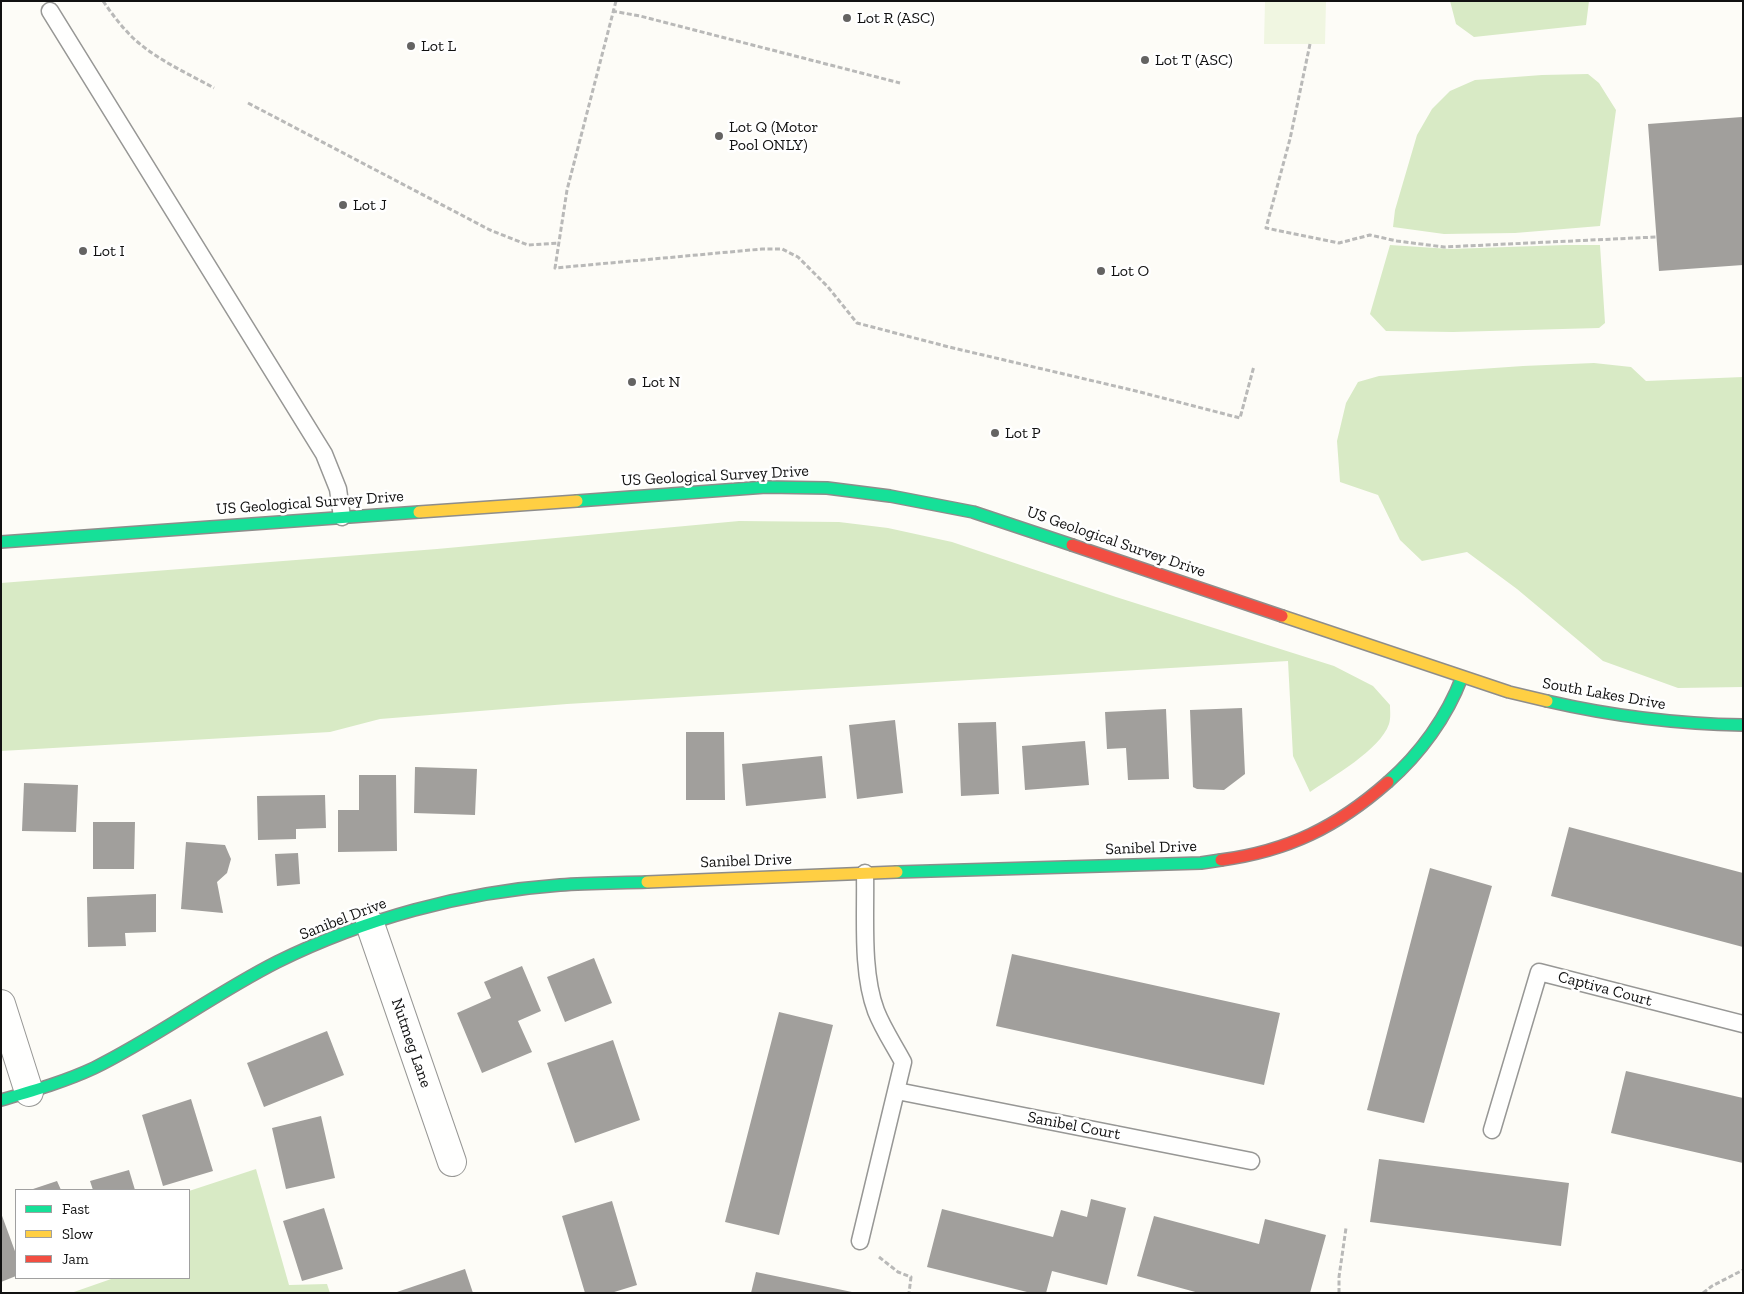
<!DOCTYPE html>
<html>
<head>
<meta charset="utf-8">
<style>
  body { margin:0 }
  #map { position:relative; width:1744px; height:1294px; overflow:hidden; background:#fdfcf7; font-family:"Zilla Slab",serif }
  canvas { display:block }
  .frame { position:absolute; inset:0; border:2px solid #111; pointer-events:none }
  .legend { position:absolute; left:15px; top:1189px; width:175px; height:90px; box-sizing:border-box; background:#fff; border:1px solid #a0a0a0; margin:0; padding:6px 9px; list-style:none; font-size:15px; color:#111 }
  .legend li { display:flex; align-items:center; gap:10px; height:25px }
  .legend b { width:25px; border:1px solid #a0a0a0 }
</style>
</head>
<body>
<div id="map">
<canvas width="1744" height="1294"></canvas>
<div class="frame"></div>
<ul class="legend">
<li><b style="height:6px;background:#16e098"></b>Fast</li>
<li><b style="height:6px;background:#ffcf43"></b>Slow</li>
<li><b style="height:6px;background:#f24e42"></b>Jam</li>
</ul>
</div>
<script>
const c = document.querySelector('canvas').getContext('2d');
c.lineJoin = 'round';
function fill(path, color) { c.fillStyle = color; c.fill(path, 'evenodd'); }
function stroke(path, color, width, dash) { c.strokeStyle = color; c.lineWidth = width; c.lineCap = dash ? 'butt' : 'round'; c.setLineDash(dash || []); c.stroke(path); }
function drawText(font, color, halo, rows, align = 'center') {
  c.font = font + ' "Zilla Slab",serif'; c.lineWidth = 5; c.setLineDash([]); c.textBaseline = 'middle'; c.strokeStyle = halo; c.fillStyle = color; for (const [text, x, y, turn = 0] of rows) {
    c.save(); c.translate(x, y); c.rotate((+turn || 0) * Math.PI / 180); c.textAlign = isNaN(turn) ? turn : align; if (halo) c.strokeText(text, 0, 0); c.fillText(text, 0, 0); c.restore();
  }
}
const forest = new Path2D(`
  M1450,1H1589L1586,25L1474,37L1456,24Z
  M1588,74L1599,83L1616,110L1600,226L1515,233L1444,234L1393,227L1395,210L1417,135L1432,109L1450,91L1475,80L1542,75Z
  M1390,245L1450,249L1566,245H1600L1605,323L1599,328L1453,332L1386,331L1370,314Z
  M1594,363L1631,367L1646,381L1743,377V687L1678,688L1603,661L1517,589L1467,552L1422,561L1400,540L1378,495L1340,482L1337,441L1346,403L1358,382L1379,376L1523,366Z
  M739,521L839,522L888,528L952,542L1116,597L1334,666L1373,686L1390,705C1390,711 1391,718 1389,724C1380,750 1332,777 1310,792L1293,756L1288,661L567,704L380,719L330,732L1,751V583L437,549Z
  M256,1169L289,1285L327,1284L330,1293H71L114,1278H189V1191Z`);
const pitch = new Path2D(`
  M1265,1H1326L1325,44H1264Z`);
const building = new Path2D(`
  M1742,117L1743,265L1659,271L1648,124Z
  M1242,708L1245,774L1224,790L1197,789L1193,787L1190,710Z
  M1166,709L1169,779L1128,780L1126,748L1107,749L1105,712Z
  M895,720L903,793L857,799L849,725Z
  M996,722L999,794L961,796L958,723Z
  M686,732H724L725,800H686Z
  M1085,741L1089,785L1025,790L1022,746Z
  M822,756L826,798L746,806L742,764Z
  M415,767L477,769L475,815L414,813Z
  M359,775H396L397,851L338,852V810H359Z
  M24,783L78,785L76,832L22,831Z
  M325,795L326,828L296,829V839L258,840L257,796Z
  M93,822H135L134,869H93Z
  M1569,827L1743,873V947L1551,896Z
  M186,842L225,845L231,859L227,873L217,882L223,913L181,909Z
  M298,853L300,884L277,886L275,854Z
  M1430,868L1492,886L1424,1123L1367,1110Z
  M156,894V932L125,933L126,946L88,947L87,897Z
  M1012,954L1280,1013L1264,1085L996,1026Z
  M594,958L612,1003L565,1022L547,977Z
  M522,966L541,1011L518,1021L532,1052L482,1073L457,1013L491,998L484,982Z
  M779,1012L833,1025L779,1235L725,1222Z
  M327,1031L344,1075L264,1107L247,1063Z
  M613,1040L640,1120L575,1143L547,1063Z
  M1626,1071L1743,1098V1163L1611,1133Z
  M191,1099L213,1171L163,1186L142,1115Z
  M321,1116L335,1178L286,1189L272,1128Z
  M1379,1159L1569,1183L1561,1246L1370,1222Z
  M129,1170L135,1190H93L90,1181Z
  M57,1181L61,1190H30Z
  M1091,1199L1126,1208L1107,1285L1052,1271L1046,1293H1031L927,1267L942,1209L1053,1237L1061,1210L1087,1217Z
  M612,1201L637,1285L611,1293H585L562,1216Z
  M324,1208L343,1269L302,1281L283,1221Z
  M1,1213L16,1254V1276L1,1282Z
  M1154,1216L1259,1244L1265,1219L1326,1235L1310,1293H1199L1137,1276Z
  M465,1269L473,1293H397V1292Z
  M756,1272L852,1292V1293H751Z`);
const path = new Path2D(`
  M103,1C112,14 121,26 132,37C155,59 187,73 214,88
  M616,1L567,190L555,268L762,249H782L798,257L828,287L857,323L949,347L1136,391L1240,418L1254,366
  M612,11L640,16L900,83
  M1310,44L1290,139L1266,228L1339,243L1370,235L1397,241L1444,247L1656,237
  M248,103L490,230L528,245L559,243
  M879,1257L898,1272L911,1277L909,1293
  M1339,1293V1277L1346,1228
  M1703,1293L1712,1286L1743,1270`);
const lane = new Path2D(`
  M50,11L324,454L338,489L342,517
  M897,1091L1251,1161
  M1492,1130L1539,972L1743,1024
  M860,1241L903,1062C894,1045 883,1029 876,1011C861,971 866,916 865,873`);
const street = new Path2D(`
  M370,924L452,1162
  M1,1004L29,1092`);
const fast = new Path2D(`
  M577,501L766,487L827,488L890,496L973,512L1072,545
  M1,542L419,512
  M1547,701C1612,716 1677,724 1743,725
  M1388,782C1420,754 1447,717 1462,677
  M897,872L1201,863L1221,860
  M1,1100C32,1091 64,1082 94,1068C157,1037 214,994 277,962C364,919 462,892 560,885C589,883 618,883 647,882`);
const slow = new Path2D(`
  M419,512L577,501
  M1282,616L1509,692L1547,701
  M647,882L897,872`);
const jam = new Path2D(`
  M1072,545L1282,616
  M1221,860C1288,851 1337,827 1388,782`);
const markers = [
  [847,18,5,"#646362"],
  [411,46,5,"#646362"],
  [1145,60,5,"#646362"],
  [719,136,5,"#646362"],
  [343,205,5,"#646362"],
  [83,251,5,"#646362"],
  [1101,271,5,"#646362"],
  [632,382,5,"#646362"],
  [995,433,5,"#646362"]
];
const poiNames = [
  ["Lot R (ASC)",857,18],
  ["Lot L",421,46],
  ["Lot T (ASC)",1155,60],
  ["Lot Q (Motor",729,127],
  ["Pool ONLY)",729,145],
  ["Lot J",353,205],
  ["Lot I",93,251],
  ["Lot O",1111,271],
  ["Lot N",642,382],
  ["Lot P",1005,433]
];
const streetNames = [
  ["US Geological Survey Drive",715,476,-3],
  ["US Geological Survey Drive",310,503,-4],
  ["US Geological Survey Drive",1116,542,19],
  ["South Lakes Drive",1604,694,10],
  ["Sanibel Drive",1151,848,-2],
  ["Sanibel Drive",746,861,-2],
  ["Sanibel Drive",343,919,-21],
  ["Captiva Court",1605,989,15],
  ["Nutmeg Lane",411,1043,71],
  ["Sanibel Court",1074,1126,11]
];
fill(forest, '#d8eac5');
fill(pitch, '#f0f6e1');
fill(building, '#a19f9c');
stroke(lane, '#979795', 19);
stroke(street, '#979795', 30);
stroke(fast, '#8e8d8b', 14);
stroke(slow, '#8e8d8b', 14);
stroke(jam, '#8e8d8b', 14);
stroke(path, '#b9b9b8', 3, [5, 2.5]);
stroke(lane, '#fffffe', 16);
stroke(street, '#fffffe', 28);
stroke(fast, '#16e098', 11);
stroke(slow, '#ffcf43', 11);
stroke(jam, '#f24e42', 11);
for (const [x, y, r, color] of markers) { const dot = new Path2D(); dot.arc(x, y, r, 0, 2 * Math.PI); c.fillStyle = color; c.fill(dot); stroke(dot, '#fff', 2); }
drawText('16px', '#111', '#fff', poiNames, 'left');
drawText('16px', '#111', '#fff', streetNames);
</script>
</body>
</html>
